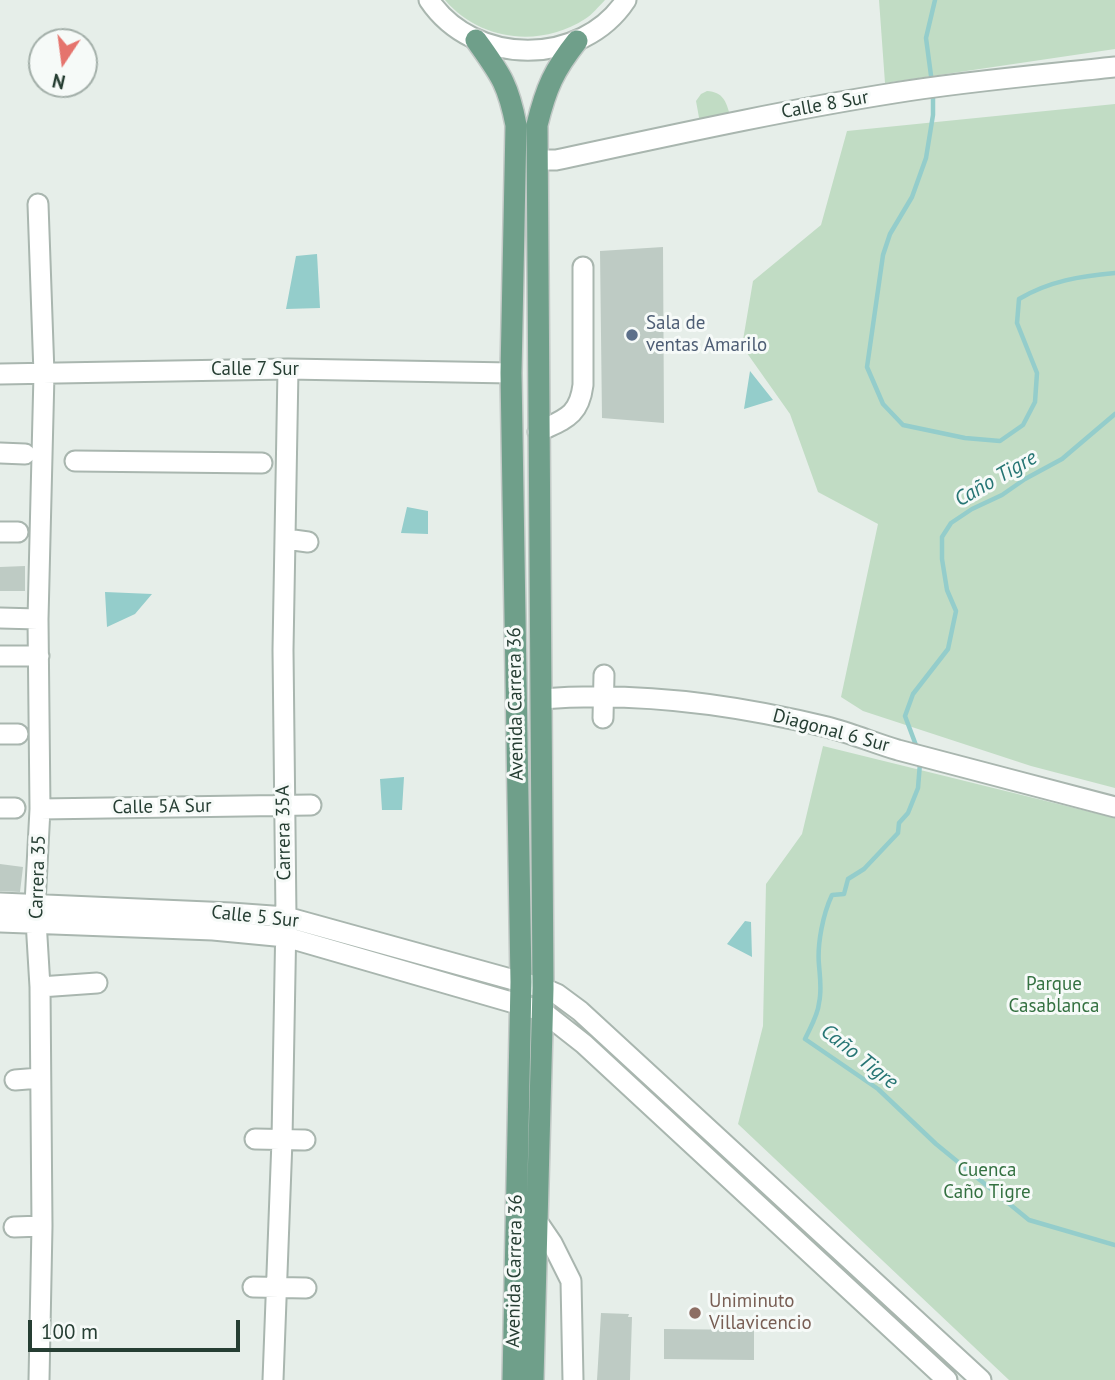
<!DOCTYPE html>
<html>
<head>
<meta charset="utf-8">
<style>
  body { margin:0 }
  #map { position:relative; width:1115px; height:1380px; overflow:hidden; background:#e6eee9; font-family:"PT Sans",sans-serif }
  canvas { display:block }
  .north { position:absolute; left:28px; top:28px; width:70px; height:70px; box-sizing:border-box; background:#f6faf8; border:2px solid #a3afa9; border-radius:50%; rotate:193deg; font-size:19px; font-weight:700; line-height:28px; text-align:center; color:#263e33 }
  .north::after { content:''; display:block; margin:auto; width:24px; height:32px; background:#e5746d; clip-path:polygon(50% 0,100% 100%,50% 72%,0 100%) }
  .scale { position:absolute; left:28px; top:1320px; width:212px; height:32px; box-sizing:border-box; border:4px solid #263e33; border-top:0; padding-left:9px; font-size:21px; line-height:24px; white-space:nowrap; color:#263e33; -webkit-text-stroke:5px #f6faf8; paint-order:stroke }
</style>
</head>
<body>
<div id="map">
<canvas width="1115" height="1380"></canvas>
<div class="north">N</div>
<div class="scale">100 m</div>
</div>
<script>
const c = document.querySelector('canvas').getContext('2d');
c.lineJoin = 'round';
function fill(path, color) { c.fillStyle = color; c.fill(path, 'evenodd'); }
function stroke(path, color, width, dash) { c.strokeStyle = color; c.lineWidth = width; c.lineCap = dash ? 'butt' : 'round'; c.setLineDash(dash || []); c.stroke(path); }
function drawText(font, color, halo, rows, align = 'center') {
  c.font = font + ' "PT Sans",sans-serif'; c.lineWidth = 6; c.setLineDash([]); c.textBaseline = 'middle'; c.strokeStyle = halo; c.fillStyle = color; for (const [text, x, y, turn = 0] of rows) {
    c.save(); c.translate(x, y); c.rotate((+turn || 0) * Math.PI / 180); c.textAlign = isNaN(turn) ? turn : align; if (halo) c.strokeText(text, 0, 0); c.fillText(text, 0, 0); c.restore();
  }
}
const green = new Path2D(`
  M445,0H605C599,6 592,15 585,19C540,48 480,41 445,0Z
  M879,0H1115V49L885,83Z
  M707,91C723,92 726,101 730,115L700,123L696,101L701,94Z
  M1115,104V788L1031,766L863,711L841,697L878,524L818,492L790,414L742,346L753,281L821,225L847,131Z
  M823,746L1115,818V1380H1009L738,1124L763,1026L766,884L802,834Z`);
const water = new Path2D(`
  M317,254L320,308L286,309L296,256Z
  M750,371L773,400L744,409Z
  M407,507L428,511V534L401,533Z
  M105,592L152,594L135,614L107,627Z
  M404,777L402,810H382L380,779Z
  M745,921L751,922L752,957L727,944Z`);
const stream = new Path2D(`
  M932,83L926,38L935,0
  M933,91V115L926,158L912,197L890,234L883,255L867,367L883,404L903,425L965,438L1000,441L1023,425L1035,402L1037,373L1017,323L1019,299C1049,281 1081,276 1115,273
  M917,748L905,716L913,694L948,649L956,611L947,590L942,559V537L951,523L972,509L1002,495L1025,479L1062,459L1115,414
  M920,763L918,788L908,813L899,823L898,833L864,869L848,879L844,894L832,895C823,914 817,944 819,965C820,978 822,990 819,1003C818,1015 810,1028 805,1039L878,1089L936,1144L1029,1220L1115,1245`);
const building = new Path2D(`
  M663,247L664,423L602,418L600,251Z
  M25,566V591H0V567Z
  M0,864L23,867L20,892L0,891Z
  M601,1313L629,1314L628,1317H632L630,1380H597Z
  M664,1329L754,1330V1360L664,1359Z`);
const minor = new Path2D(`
  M429,0C474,67 582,67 626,0
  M537,160H556C668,136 780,111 894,93C967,81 1041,75 1115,67
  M38,204L44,374L38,619L40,809L35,904L40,987L42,1226L39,1380
  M0,374L288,369L511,373
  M538,432C564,419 579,417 583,385V267
  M0,453L25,454
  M75,461L262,463
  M0,532H18
  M286,539L308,542
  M0,618L38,619
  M0,656H39
  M541,699C638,691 733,704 827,727C851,733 874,743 898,750C970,769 1043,788 1115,807
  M603,718L604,675
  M0,734H18
  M0,808H15
  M40,809L311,805
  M0,903L231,913L286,917L543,988L557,994L580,1011L981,1380
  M0,922L213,930L286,937L542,1011L584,1044L947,1380
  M40,987L97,983
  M15,1080L40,1078
  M255,1139L305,1140
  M537,1221L552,1243L571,1281L573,1380
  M14,1227L42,1226
  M253,1287L306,1288
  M273,1380L282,1140L286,917L283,650L288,369`);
const major = new Path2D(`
  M476,40C500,74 508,83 516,125L511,373L521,982L513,1380
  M533,1380L543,988L537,125C546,88 554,70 577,41`);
const markers = [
  [632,335,7,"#5c6f8a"],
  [695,1313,7,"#8d6e63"]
];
const streetNames = [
  ["Calle 8 Sur",825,105,-10],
  ["Calle 7 Sur",255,370],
  ["Avenida Carrera 36",516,704,-91],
  ["Diagonal 6 Sur",831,731,15],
  ["Calle 5A Sur",162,807,-1],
  ["Carrera 35A",284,833,-91],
  ["Carrera 35",38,877,-88],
  ["Calle 5 Sur",255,917,6],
  ["Avenida Carrera 36",515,1271,-89]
];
const serviceNames = [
  ["Sala de",646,324],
  ["ventas Amarilo",646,346]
];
const parkNames = [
  ["Parque",1054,985],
  ["Casablanca",1054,1007],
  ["Cuenca",987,1171],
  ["Caño Tigre",987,1193]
];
const educationNames = [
  ["Uniminuto",709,1302],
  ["Villavicencio",709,1324]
];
const waterNames = [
  ["Caño Tigre",996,479,-30],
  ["Caño Tigre",859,1057,38]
];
fill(green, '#c1dcc4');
fill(water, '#94cdcb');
stroke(stream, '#94cdcb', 4.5);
fill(building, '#becbc4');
stroke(minor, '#a9b6af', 23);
stroke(major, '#c2c9c6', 24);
stroke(minor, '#fff', 19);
stroke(major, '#6f9f8a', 21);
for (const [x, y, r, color] of markers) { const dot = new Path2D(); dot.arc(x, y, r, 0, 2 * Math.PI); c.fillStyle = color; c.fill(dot); stroke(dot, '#f6faf8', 2.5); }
drawText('19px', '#263e33', '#f6faf8', streetNames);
drawText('19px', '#4e5e75', '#f6faf8', serviceNames, 'left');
drawText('19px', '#347141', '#f6faf8', parkNames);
drawText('19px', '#785e54', '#f6faf8', educationNames, 'left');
drawText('italic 21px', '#267574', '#f6faf8', waterNames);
</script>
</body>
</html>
